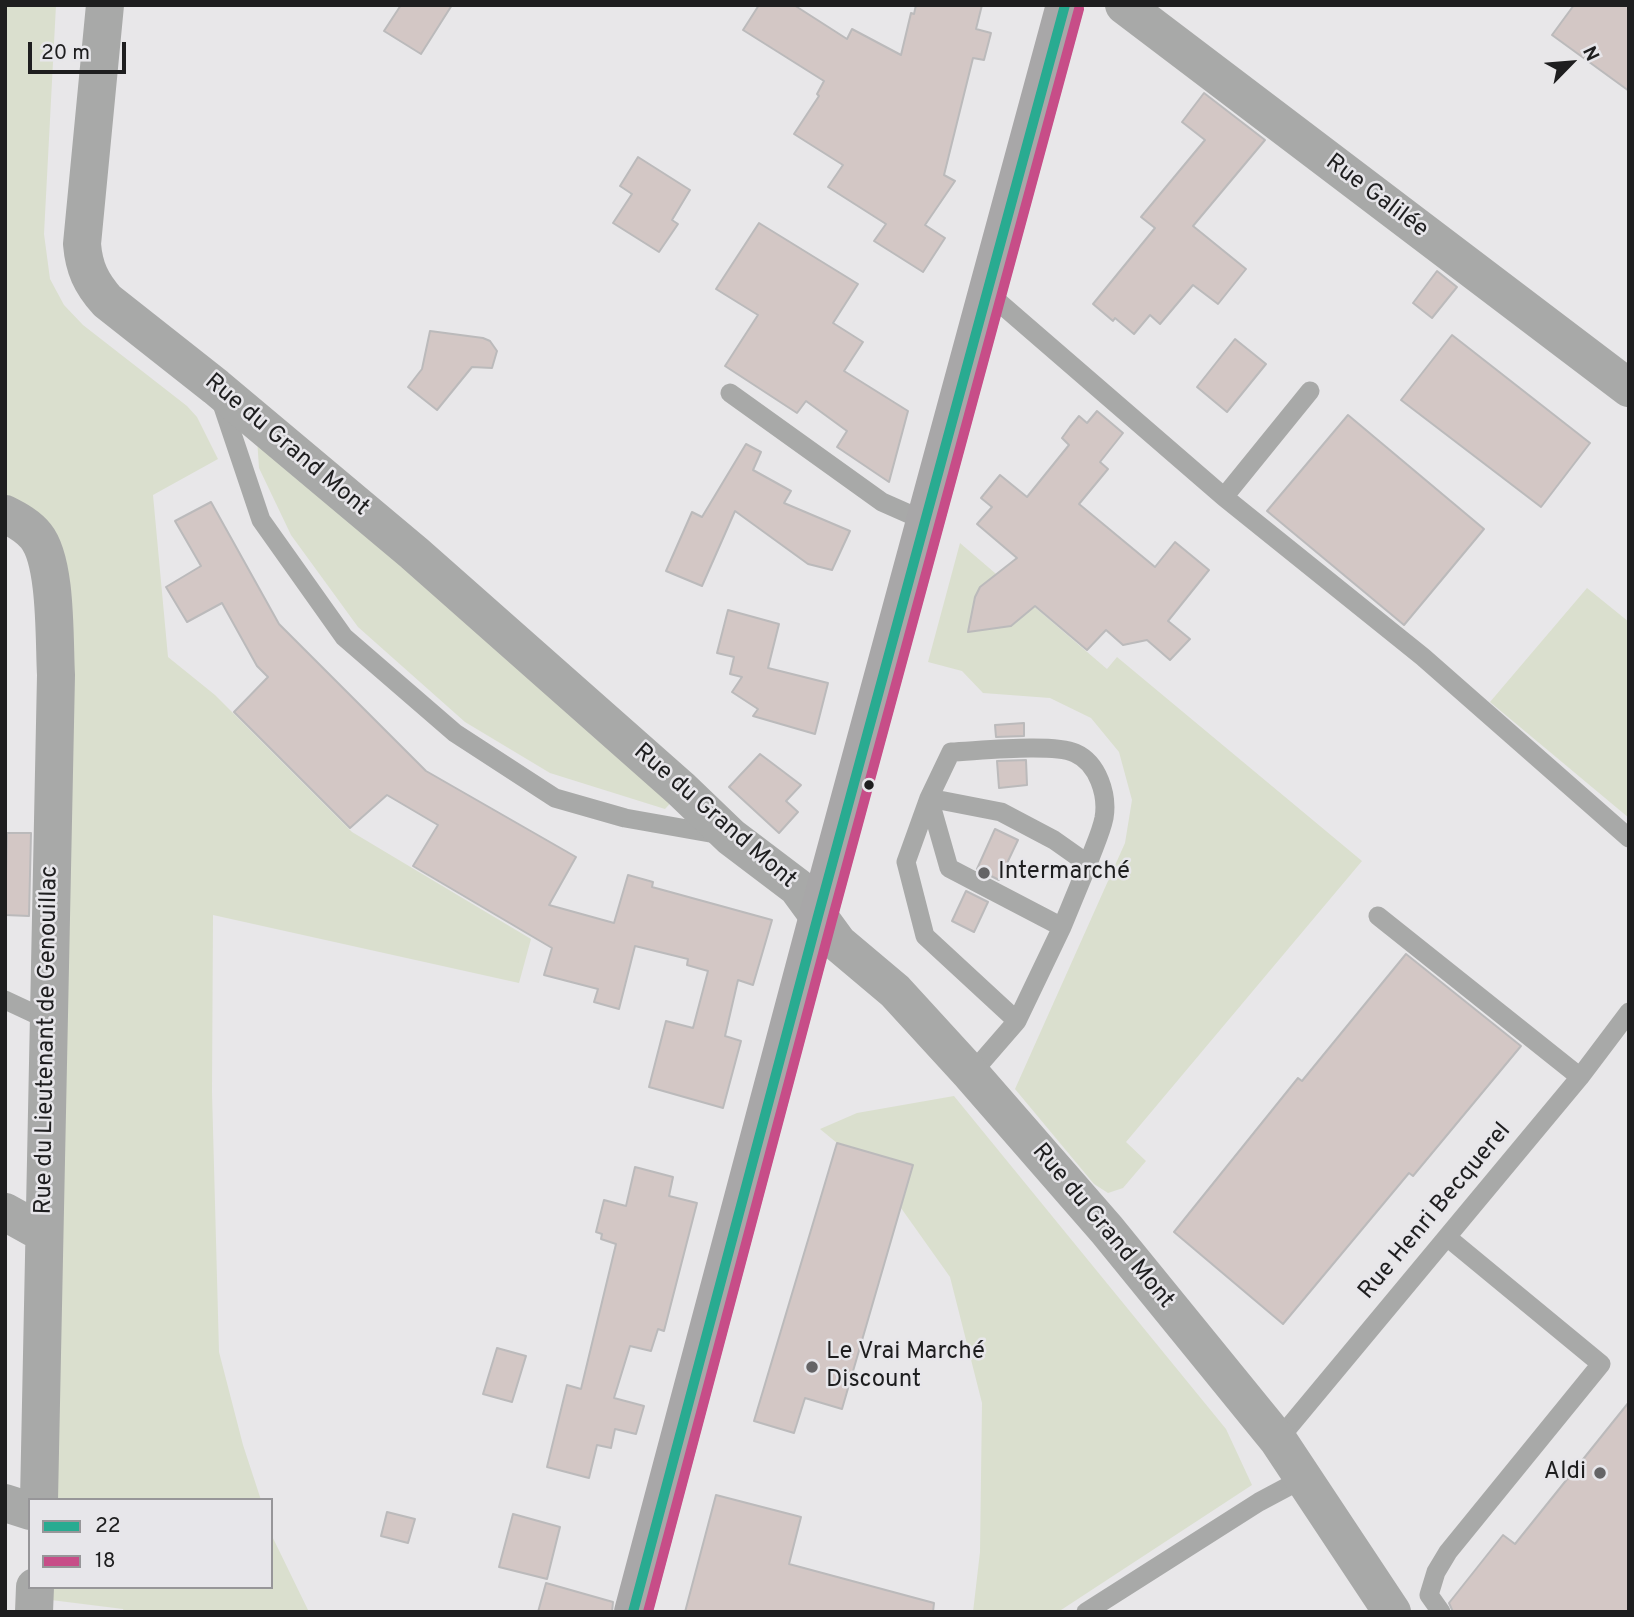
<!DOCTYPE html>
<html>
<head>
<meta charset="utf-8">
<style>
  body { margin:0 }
  #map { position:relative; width:1634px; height:1617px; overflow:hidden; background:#e8e7e9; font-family:Overpass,sans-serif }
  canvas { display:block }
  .frame { position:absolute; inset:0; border:7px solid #1e1e1f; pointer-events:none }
  .legend { position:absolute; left:28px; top:1498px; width:245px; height:91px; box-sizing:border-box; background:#e7e6ea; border:2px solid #979699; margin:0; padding:9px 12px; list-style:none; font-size:21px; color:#1e1e1f }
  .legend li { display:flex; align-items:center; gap:14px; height:35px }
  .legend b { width:35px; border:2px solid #979699 }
  .north { position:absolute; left:1536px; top:28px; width:70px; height:70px; -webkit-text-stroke:5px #e7e6ea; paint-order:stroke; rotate:65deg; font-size:19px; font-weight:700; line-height:28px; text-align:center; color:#1e1e1f }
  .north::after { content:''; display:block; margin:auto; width:24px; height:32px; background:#1e1e1f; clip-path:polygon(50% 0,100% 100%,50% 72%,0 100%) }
  .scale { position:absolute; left:28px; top:42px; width:98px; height:32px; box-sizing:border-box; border:4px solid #1e1e1f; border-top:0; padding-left:9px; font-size:21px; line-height:24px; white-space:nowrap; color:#1e1e1f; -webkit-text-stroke:5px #e7e6ea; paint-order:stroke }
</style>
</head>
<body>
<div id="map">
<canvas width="1634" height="1617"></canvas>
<div class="frame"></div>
<ul class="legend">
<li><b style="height:9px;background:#29ab91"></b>22</li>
<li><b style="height:9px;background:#c74d88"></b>18</li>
</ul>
<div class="north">N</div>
<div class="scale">20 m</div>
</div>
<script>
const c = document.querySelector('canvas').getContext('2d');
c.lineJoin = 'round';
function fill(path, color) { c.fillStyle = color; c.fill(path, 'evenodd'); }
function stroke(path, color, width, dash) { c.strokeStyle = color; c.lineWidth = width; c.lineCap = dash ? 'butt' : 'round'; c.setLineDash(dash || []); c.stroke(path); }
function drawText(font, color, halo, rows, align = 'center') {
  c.font = font + ' Overpass,sans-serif'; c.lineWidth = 5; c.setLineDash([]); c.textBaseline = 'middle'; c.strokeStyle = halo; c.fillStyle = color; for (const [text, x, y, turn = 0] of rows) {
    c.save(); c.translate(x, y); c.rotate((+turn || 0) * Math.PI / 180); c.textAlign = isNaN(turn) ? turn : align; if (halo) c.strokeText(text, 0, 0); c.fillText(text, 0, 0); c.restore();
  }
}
const green = new Path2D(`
  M5,5H56L44,234L50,279L64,305L83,325L187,406L197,417L218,459L153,495L168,657L215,695L352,832L531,939L519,983L213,915L212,1092L219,1352L243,1445L261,1500H53L70,667L5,497Z
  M257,438L678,795L665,809L550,773L465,722L358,627L291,535L259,468Z
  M960,543L1107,669L1117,657L1362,861L1126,1142L1146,1161L1123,1188L1108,1193L1094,1184L1015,1089L1125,843L1132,800L1119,752L1091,718L1050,698L983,693L962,671L928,662Z
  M1587,588L1629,622V818L1490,702Z
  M954,1096L1226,1429L1252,1485L1058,1612H973L980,1552L982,1403L950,1277L901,1208L913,1165L837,1143L820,1129L857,1113Z
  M271,1534L309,1612H124L123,1609L51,1600V1587H271Z`);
const building = new Path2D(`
  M401,5H452L421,54L384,31Z
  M759,5H794L847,39L852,29L901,55L911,13L914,14L916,5H982L976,29L991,33L984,60L973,58L944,175L955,181L925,225L945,238L923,272L874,241L886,224L828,187L843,165L794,134L819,96L817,94L824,81L743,30Z
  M1574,5H1629V91L1552,35Z
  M1204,93L1265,140L1193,226L1246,269L1218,304L1193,285L1160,324L1150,315L1134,334L1115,318L1113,321L1093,304L1155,228L1141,217L1205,140L1182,122Z
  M638,157L690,190L672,220L678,224L659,252L613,223L632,194L620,186Z
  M759,223L858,284L833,323L863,342L844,371L908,411L889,482L837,447L847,431L806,401L797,413L725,366L758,315L716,289Z
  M1437,271L1457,287L1432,318L1413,303Z
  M430,331L483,338L490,341L497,351L492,368L472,367L437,410L408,387L422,369Z
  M1452,335L1590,443L1541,507L1401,400Z
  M1235,339L1266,364L1227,412L1197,387Z
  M1097,411L1123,433L1100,462L1108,469L1079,504L1155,567L1175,542L1209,570L1168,621L1190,639L1170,660L1147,640L1123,645L1106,630L1087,650L1035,606L1011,626L968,632L975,597L980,587L1017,558L977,524L992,507L981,498L1000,475L1027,497L1069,445L1062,438L1070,427L1079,416L1087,423Z
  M1348,415L1484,529L1404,625L1267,511Z
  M746,444L761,452L753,470L791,491L784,503L850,531L832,570L808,564L735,511L702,586L666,571L692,512L702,517Z
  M211,502L279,624L426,771L576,857L549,905L614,923L628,875L653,882L652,887L772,920L753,985L738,980L725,1036L741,1041L723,1108L649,1087L666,1021L693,1028L708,971L687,965L688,959L635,946L619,1009L594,1002L598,989L544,975L552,948L413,866L438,825L387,795L350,828L234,712L268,677L257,666L222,603L187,622L166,587L201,566L175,521Z
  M728,610L779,624L768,668L828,683L815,734L753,716L758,709L732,692L742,677L730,674L734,657L717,653Z
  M1024,723V736L996,737L995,725Z
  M760,754L801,785L786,801L798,812L779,833L729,787Z
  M1026,760L1027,785L999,788L997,761Z
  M995,829L1018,840L999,880L977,869Z
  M7,833H31L29,916L5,915Z
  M966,891L988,902L974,932L952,921Z
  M1406,954L1521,1046L1413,1176L1409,1173L1283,1324L1174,1232L1298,1078L1302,1081Z
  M837,1143L913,1165L842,1409L805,1398L794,1433L754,1421Z
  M635,1167L673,1177L669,1196L697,1203L664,1331L658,1329L651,1351L630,1346L614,1398L644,1406L636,1434L615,1429L611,1448L597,1445L589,1478L547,1467L567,1385L581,1389L616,1244L601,1239L602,1234L596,1232L604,1200L626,1206Z
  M497,1348L526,1356L512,1402L483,1394Z
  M1629,1402V1612H1453L1449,1603L1503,1535L1515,1544Z
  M716,1495L801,1517L789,1564L934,1603L933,1612H685Z
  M387,1512L415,1519L408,1543L381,1536Z
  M513,1514L560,1527L547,1579L499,1567Z
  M546,1583L613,1602L612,1612H538Z`);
const service = new Path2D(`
  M987,292L1224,497L1310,391
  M730,393L882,502L925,521
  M220,398L261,520L344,637L455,733L555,798L625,818L721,835
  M1224,497L1423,657L1629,838
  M1378,916L1580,1077
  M1062,927L949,868L929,798L951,752C978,751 1053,743 1075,753C1098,763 1108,795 1104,818C1101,833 1093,849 1088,864
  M5,1000L50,1021
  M971,1074L1017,1021L1062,927L1088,864L1054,840L1001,812L929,798L906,862L925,936L1017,1021
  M1278,1440L1580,1077L1629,1012
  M1086,1612L1259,1502L1304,1478
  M1441,1612L1429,1595L1436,1572L1448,1552L1601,1364L1447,1237`);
const minor = new Path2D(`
  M105,5L82,244C84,268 91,283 107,301L216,387L414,553L681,789L731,837L797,887L838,943L895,991L971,1074L1107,1230L1278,1440L1392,1612
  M1124,5L1629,388
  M5,514C17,520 28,526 36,536C57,562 54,640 56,675L39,1500
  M5,1212L43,1233
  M5,1503L30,1511
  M34,1612L35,1587`);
const secondary = new Path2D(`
  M633,1612L818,916L1065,5`);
const bus1 = new Path2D(`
  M633,1612L818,916L1065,5`);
const bus2 = new Path2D(`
  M648,1612L832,920L1079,9`);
const markers = [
  [869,785,6,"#1e1e1f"],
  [984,873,7,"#656466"],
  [812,1367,7,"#656466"],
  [1600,1473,7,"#656466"]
];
const streetNames = [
  ["Rue Galilée",1376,197,37],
  ["Rue du Grand Mont",286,446,40],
  ["Rue du Grand Mont",714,817,41],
  ["Rue du Lieutenant de Genouillac",48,1040,-89],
  ["Rue Henri Becquerel",1436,1212,-50],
  ["Rue du Grand Mont",1102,1227,50]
];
const poiNames = [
  ["Intermarché",998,873],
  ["Le Vrai Marché",826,1353],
  ["Discount",826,1381],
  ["Aldi",1586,1473,"right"]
];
fill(green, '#dadfce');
fill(building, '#d3c7c5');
stroke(building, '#bbbabb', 2);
stroke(service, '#a8a9a8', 19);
stroke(minor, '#a8a9a8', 38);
stroke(secondary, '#a8a7a8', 38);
stroke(bus1, '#29ab91', 10);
stroke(bus2, '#c74d88', 10);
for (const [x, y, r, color] of markers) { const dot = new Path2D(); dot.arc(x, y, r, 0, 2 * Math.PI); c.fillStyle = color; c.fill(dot); stroke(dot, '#e7e6ea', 2.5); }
drawText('24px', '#1e1e1f', '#e7e6ea', streetNames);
drawText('24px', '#1e1e1f', '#e7e6ea', poiNames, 'left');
</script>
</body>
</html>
